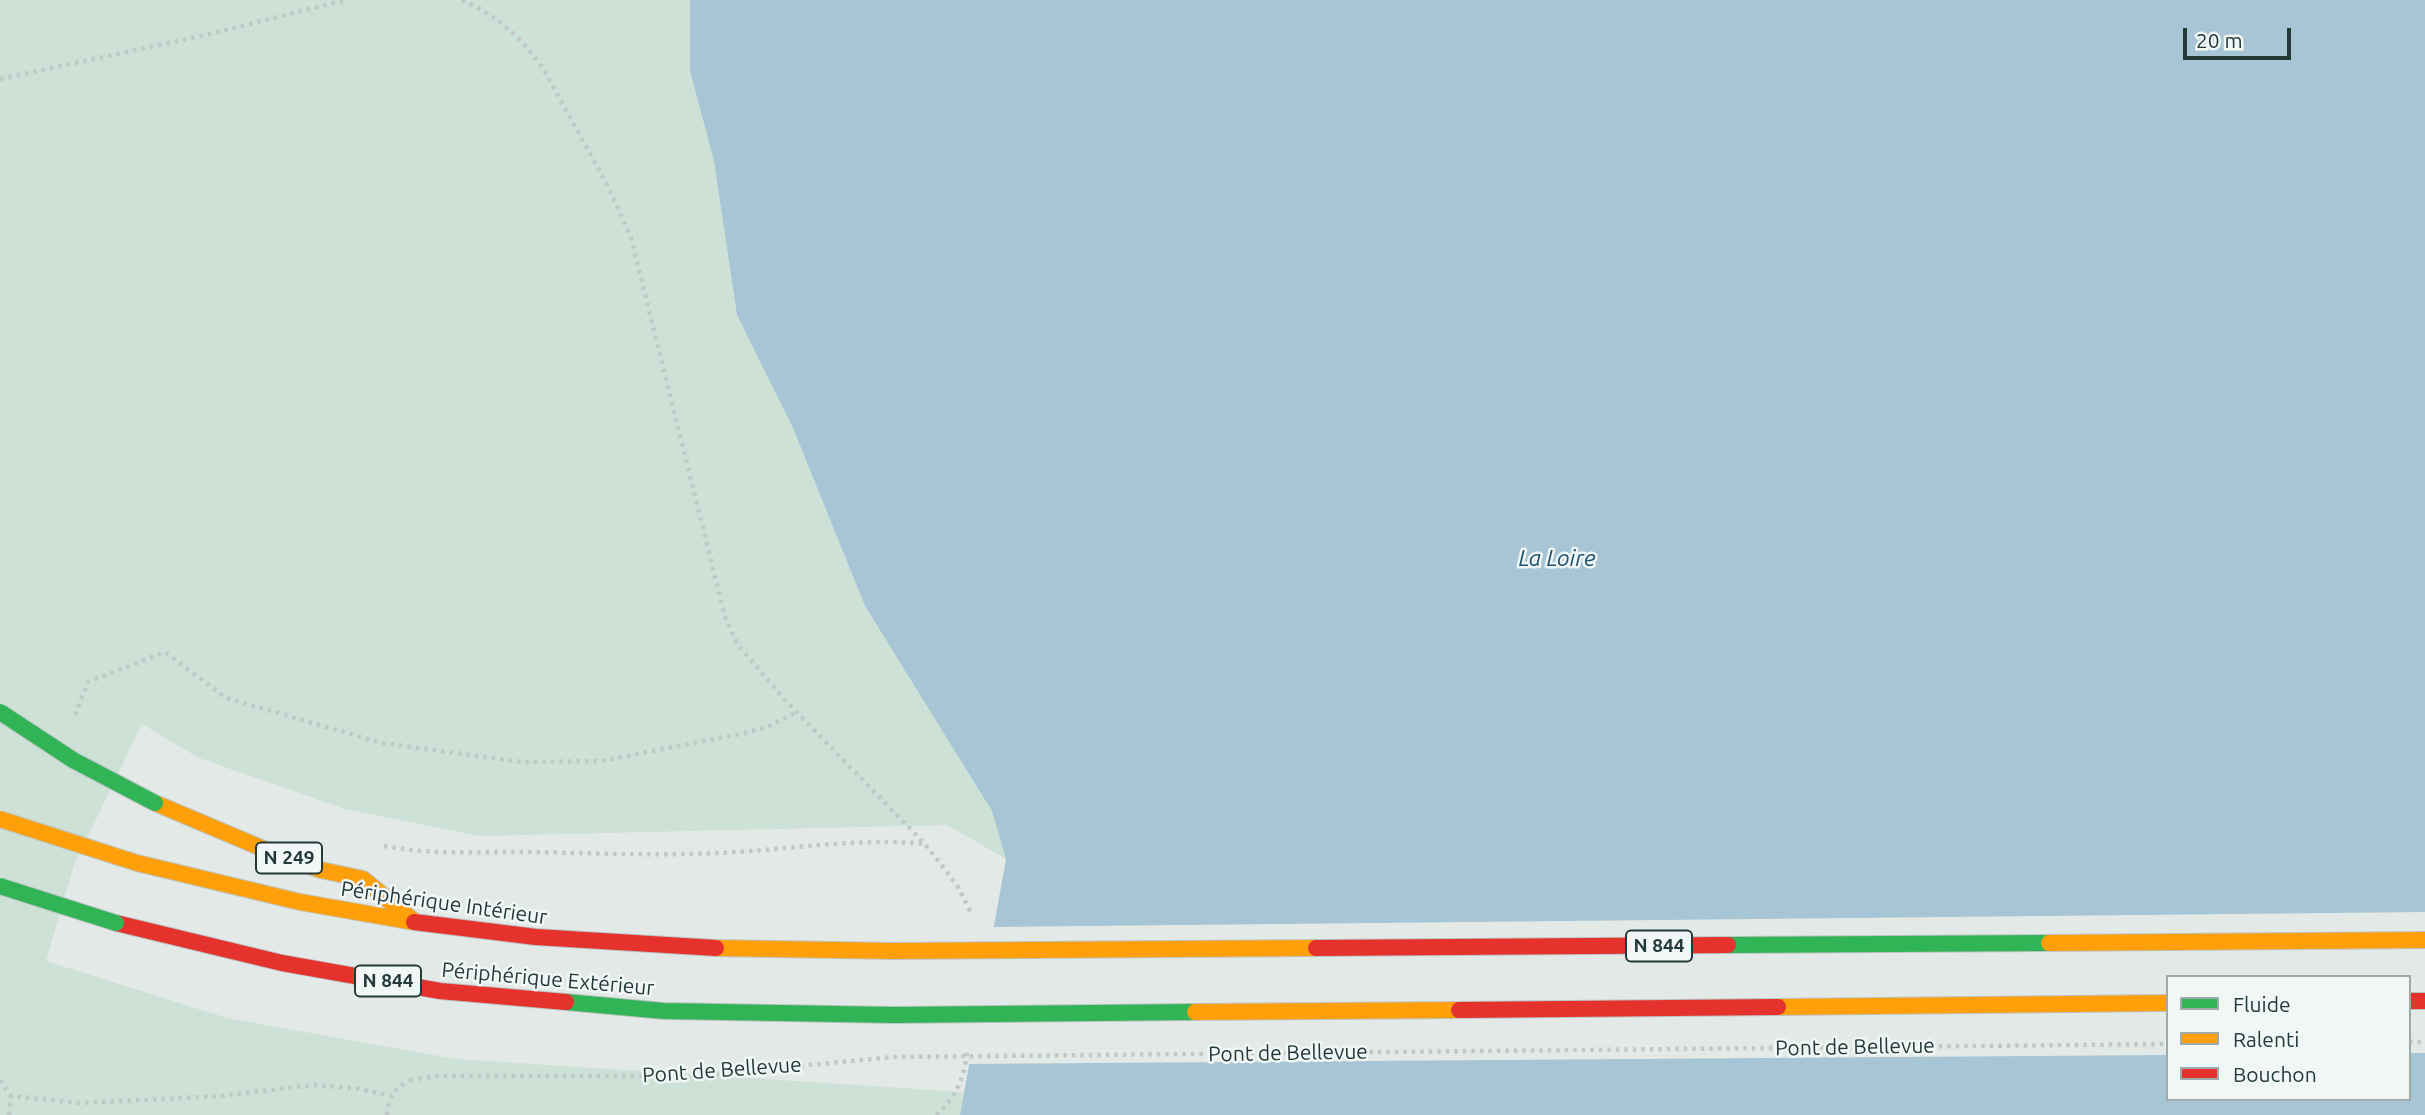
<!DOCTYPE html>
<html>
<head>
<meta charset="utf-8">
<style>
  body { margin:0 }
  #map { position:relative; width:2425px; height:1115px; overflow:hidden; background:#e3e9e7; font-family:Ubuntu,sans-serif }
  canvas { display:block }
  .legend { position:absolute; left:2166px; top:975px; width:245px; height:126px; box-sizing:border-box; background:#f1f7f6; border:2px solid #9fabaa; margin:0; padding:9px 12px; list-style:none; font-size:21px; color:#233a38 }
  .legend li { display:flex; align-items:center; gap:14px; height:35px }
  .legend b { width:35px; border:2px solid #9fabaa }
  .scale { position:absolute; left:2183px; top:28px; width:108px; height:32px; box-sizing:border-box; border:4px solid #233a38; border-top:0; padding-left:9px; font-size:21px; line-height:24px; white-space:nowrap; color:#233a38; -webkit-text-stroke:5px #f1f7f6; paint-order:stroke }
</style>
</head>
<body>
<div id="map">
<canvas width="2425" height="1115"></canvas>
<ul class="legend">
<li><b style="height:9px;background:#30b455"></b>Fluide</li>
<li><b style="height:9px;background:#ff9f0a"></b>Ralenti</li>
<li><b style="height:9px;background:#e5322d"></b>Bouchon</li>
</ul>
<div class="scale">20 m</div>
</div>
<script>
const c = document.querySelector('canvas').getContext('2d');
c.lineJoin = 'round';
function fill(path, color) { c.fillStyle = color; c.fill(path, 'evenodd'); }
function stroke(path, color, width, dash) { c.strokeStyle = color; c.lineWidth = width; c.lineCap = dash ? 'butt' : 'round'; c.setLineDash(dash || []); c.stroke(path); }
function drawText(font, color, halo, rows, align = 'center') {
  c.font = font + ' Ubuntu,sans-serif'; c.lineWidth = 5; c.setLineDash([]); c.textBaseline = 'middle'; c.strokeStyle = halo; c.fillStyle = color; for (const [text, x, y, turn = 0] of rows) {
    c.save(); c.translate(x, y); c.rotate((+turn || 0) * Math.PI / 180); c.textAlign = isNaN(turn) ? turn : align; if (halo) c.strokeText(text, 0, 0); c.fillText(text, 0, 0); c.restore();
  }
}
const green = new Path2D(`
  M0,0H690V71L714,161L737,315L793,428L865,606L993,811L1006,859L947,825L479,836L345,809L199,758L142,724L74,865L46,961L227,1018L456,1059L964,1092L960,1115H0Z`);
const water = new Path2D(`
  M690,0H2425V1115H960L1006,859L992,811L865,606L793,428L737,315L714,161L690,71ZM2168,977H2409V1099H2168Z`);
const pier = new Path2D(`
  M2425,912V1053H2409V977H2168V1055L965,1064L990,927Z`);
const path = new Path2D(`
  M462,0C498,16 522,38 544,70L609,188L631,238L725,617L738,645L784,699L925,844L957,885L971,913
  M0,79L201,36L346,0
  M75,715L88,682L165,652L226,698L382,743L522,762L601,761L745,733L770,726L796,712
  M384,846C429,855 476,852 522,852C598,853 674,857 750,851C807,847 867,838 924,844
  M2409,1042H2421
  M0,1080L11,1096
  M9,1115L11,1096L80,1103L222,1096L312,1085L355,1088L391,1096
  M387,1115C388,1097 395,1088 410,1080
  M936,1115C956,1099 965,1076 967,1051`);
const fast = new Path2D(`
  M566,1002L664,1011L894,1015`);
const slow = new Path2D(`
  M155,803L278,855L321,870L363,879L415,922
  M137,863L300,902L414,922
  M716,948L893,951`);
const jam = new Path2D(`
  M414,922L536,937L716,948
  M116,923L282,963L440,991L566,1002
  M2409,1001H2425`);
const pathBridge = new Path2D(`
  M410,1080L438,1076H694L894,1057L2168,1044`);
const fastBridge = new Path2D(`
  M0,712L73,760L155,803
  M0,886L116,923
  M1728,945L2049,943
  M894,1015L1195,1012`);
const slowBridge = new Path2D(`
  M0,819L137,863
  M2049,943L2425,940
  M893,951L1316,948
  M1778,1007L2168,1003
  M1195,1012L1459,1010`);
const jamBridge = new Path2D(`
  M1316,948L1728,945
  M1459,1010L1778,1007`);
const shields = [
  [289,858,66],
  [1659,946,66],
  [388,981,66]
];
const shieldNames = [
  ["N 249",289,858],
  ["N 844",1659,946],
  ["N 844",388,981]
];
const streetNames = [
  ["Périphérique Intérieur",444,903,8],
  ["Périphérique Extérieur",548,979,5],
  ["Pont de Bellevue",1855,1047,-1],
  ["Pont de Bellevue",1288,1053,-1],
  ["Pont de Bellevue",722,1070,-4]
];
const waterNames = [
  ["La Loire",1557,558]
];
fill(green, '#cde1d7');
fill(water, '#a7c5d4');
fill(pier, '#e3e9e7');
stroke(fast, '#bcc4c3', 18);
stroke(slow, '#bcc4c3', 18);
stroke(jam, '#bcc4c3', 18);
stroke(path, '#c0c9c8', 4.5, [3.5, 5]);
stroke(fast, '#30b455', 16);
stroke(slow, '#ff9f0a', 16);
stroke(jam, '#e5322d', 16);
stroke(fastBridge, '#bcc4c3', 18, []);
stroke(slowBridge, '#bcc4c3', 18, []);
stroke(jamBridge, '#bcc4c3', 18, []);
stroke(pathBridge, '#c0c9c8', 4.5, [3.5, 5]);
stroke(fastBridge, '#30b455', 16);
stroke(slowBridge, '#ff9f0a', 16);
stroke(jamBridge, '#e5322d', 16);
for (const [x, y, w] of shields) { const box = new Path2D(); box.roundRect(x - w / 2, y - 15.5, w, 31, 5); c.fillStyle = '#f1f7f6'; c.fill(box); stroke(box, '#233a38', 2); }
drawText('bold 19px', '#233a38', null, shieldNames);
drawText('21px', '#233a38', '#f1f7f6', streetNames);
drawText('italic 23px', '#215371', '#f1f7f6', waterNames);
</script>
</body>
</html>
